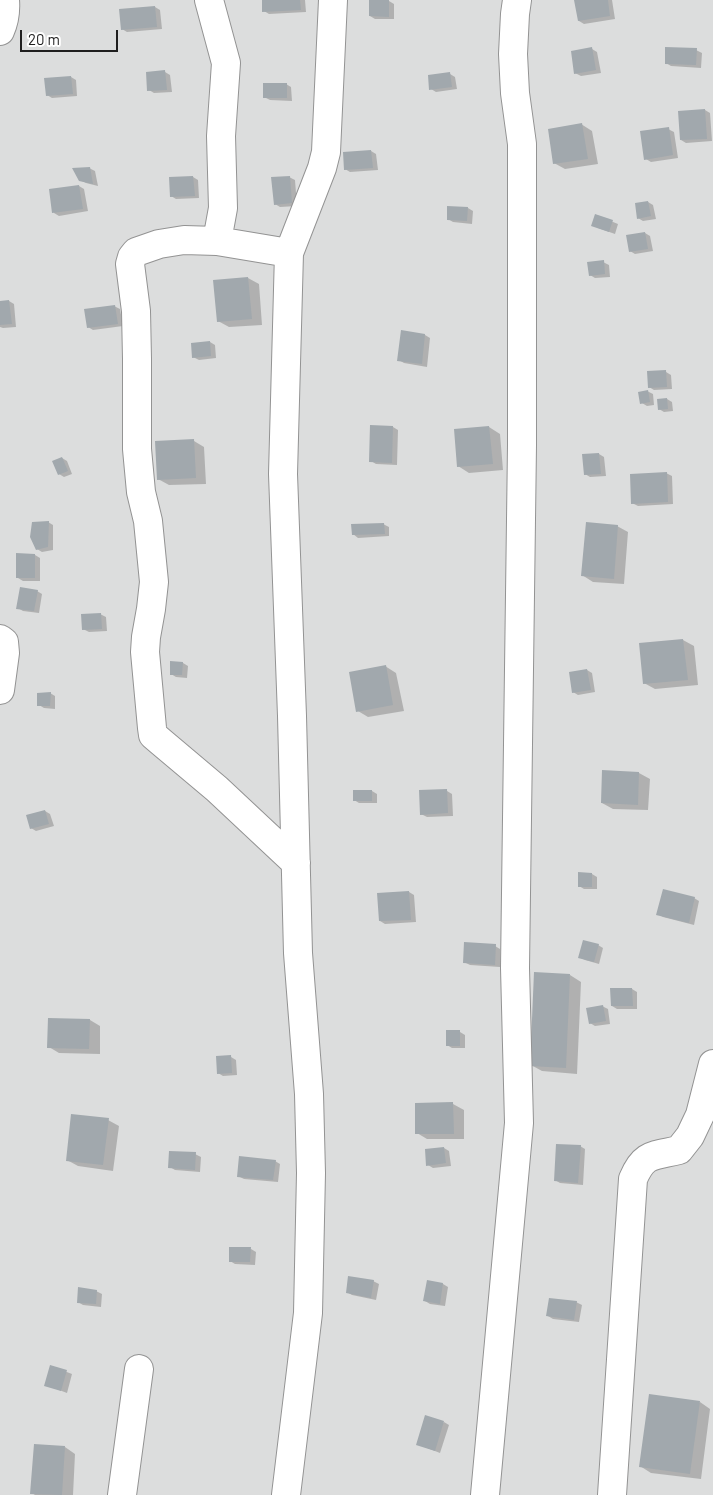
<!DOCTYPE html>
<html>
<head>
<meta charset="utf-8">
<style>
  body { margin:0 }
  #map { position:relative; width:713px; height:1495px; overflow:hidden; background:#e6e8ef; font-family:Barlow,sans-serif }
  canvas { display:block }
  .scale { position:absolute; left:20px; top:30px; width:98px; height:22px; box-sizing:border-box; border:2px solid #1f1f1f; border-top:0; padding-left:6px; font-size:15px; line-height:18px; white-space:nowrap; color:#1f1f1f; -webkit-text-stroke:4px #fff; paint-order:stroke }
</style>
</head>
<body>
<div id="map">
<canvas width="713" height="1495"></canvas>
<div class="scale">20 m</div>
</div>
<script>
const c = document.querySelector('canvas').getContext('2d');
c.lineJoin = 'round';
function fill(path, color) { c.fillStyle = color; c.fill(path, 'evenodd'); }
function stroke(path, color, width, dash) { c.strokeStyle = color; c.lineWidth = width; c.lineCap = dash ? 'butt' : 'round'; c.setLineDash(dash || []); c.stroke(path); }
const residential = new Path2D(`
  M0,0H713V1495H0Z`);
const shadow = new Path2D(`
  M263,0H305L306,12L269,14L264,11Z
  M576,0H612L615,19L584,24L579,21Z
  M389,1L394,4V19H375L370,16Z
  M155,7L160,10L162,29L127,32L122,29L120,10Z
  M592,49L597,52L601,73L581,76L575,73Z
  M696,50L702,53L701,68L671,66L666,63Z
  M165,72L170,75L172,92L154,93L149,90Z
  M450,74L455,77L457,89L436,92L431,89Z
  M71,77L76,80L77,96L52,98L47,95Z
  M286,84L291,87L292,101L270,100L264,97Z
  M705,110L710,113L712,141L686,143L681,140Z
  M581,124L592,131L598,164L565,169L554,163Z
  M668,129L674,132L678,158L651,162L646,159Z
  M371,151L376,154L378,170L350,172L345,169L344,153Z
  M89,168L95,171L98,186L86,183L80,180Z
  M193,177L198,180L199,198L176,199L171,196Z
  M289,177L295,180L297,206L280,207L275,204Z
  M79,186L84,189L88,211L59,216L54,213L50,190Z
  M648,202L653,205L656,219L643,221L638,218Z
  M468,208L473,211L472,224L453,222L448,219Z
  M596,215L618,224L615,234L598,228Z
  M645,233L650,236L653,251L635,254L630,251Z
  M603,262L609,265L610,277L595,278L590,275Z
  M248,278L259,284L262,325L229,327L218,321Z
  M9,301L14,304L16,327L3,328L0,327V302Z
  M114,306L120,309L123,326L93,330L88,327Z
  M402,332L425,335L430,338L427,367L404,363L399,360Z
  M210,342L215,345L216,358L199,360L193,357Z
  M666,372L671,375L672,389L654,390L649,387Z
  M647,391L653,394L654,405L647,406L642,403Z
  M667,399L672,402L673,411L664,412L659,409Z
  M393,427L398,430L397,465L376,464L371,461Z
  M489,427L500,434L503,470L469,473L458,466Z
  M194,441L204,447L206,484L169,485L158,479Z
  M599,454L604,457L606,476L590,477L585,474Z
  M62,458L67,461L72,474L64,477L59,474Z
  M666,473L672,476L673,504L638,506L632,503Z
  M48,522L53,525V550L42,552L37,549Z
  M383,524L389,527V536L358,538L353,534Z
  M617,526L628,532L624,584L593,582L582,575Z
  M35,555L40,558V581H23L18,578Z
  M37,591L42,594L39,613L23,611L18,608Z
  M100,614L106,617L107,631L89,632L83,629Z
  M683,640L694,646L698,685L655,689L644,683Z
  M171,662L183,663L188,666L187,678L176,677L171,674Z
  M385,666L396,673L404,711L368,717L358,711Z
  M587,670L592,673L595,692L578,695L573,692Z
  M50,693L55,696V709L44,708L39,705Z
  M603,771L639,773L650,779L648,810L613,809L602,803Z
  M372,791L377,794V803H359L354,800Z
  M447,791L452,794L453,816L427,817L421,814Z
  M45,811L50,814L54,826L36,831L31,828Z
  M592,874L597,877V889H584L579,886Z
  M409,892L414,895L416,922L385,924L380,921Z
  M694,898L699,901L694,925L663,917L658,914Z
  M598,945L603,948L599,964L585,960L579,957Z
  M495,946L500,949V967L470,965L464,962Z
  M570,975L581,982L577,1074L542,1071L531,1065Z
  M632,989L637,992V1009H617L612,1006Z
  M602,1006L608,1009L610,1024L595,1026L590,1023Z
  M90,1020L100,1026V1054L59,1053L49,1047Z
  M447,1031L460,1032L465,1035V1048H452L447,1045Z
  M231,1057L236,1060L237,1075L223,1076L218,1073Z
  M453,1104L464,1110V1139H427L417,1133Z
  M108,1120L119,1126L113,1171L78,1166L67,1160Z
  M580,1146L585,1149L583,1185L560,1183L555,1180Z
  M444,1148L449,1151L451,1166L433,1168L428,1165Z
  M195,1154L201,1157L200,1172L175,1170L170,1167Z
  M275,1161L280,1164L278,1182L244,1179L238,1176Z
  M251,1249L256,1252L255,1265L235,1264L230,1261Z
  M373,1281L379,1284L376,1300L352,1295L347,1292Z
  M428,1281L443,1284L448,1287L445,1306L430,1304L425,1301Z
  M96,1291L102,1294L101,1307L83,1305L78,1302Z
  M576,1302L582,1305L579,1322L553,1319L548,1316Z
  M51,1366L72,1374L67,1393L46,1385Z
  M700,1402L710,1409L701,1479L651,1473L640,1466Z
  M444,1422L449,1425L440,1453L417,1444Z
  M65,1447L75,1454L73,1495H35L32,1493Z`);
const building = new Path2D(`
  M262,0H300L301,10L262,12Z
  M369,0H389V17L369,16Z
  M574,0H608L610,16L578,21Z
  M155,6L157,27L121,30L119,9Z
  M592,47L596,70L574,74L571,51Z
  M665,47L697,48L696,65L665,64Z
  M165,70L167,90L147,91L146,72Z
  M450,72L452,87L429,90L428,75Z
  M71,76L73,94L46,96L44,78Z
  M263,83H287V98H263Z
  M705,109L707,139L680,140L678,111Z
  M582,123L588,159L553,164L548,129Z
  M669,127L673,155L644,160L640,131Z
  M371,150L373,168L344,170L343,152Z
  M90,167L93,184L79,181L72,168Z
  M193,176L195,196L170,197L169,177Z
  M290,176L292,203L274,205L271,177Z
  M79,185L83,209L52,213L49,189Z
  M648,201L651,216L637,219L635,203Z
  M447,206L468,207L467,221L447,220Z
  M595,214L613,220L609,232L591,226Z
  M645,232L648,249L629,252L626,235Z
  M604,260L605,274L589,276L587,262Z
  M248,277L252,319L217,322L213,280Z
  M9,300L12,324L0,325V301Z
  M115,305L118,324L87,328L84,309Z
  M401,330L425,334L422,364L397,361Z
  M210,341L211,356L192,358L191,343Z
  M666,370L667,387L648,388L647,371Z
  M648,390L650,402L640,404L638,392Z
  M667,398L668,409L658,410L657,399Z
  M370,425L393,426L392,463L369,462Z
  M489,426L493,464L457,467L454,429Z
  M194,439L196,478L157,480L155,441Z
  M599,453L601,474L584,475L582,454Z
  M62,457L68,471L58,475L52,461Z
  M667,472L668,502L631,504L630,474Z
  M49,521L48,547L36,550L30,537L32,522Z
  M586,522L618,525L614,579L581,576Z
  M384,523L385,534L352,535L351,524Z
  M16,553L35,554V578H16Z
  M20,587L38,590L34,611L16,609Z
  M101,613L102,629L82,630L81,614Z
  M683,639L688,680L643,684L639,643Z
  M170,661L183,662L182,675H170Z
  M386,665L393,705L356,712L349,672Z
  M587,669L591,690L572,693L569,672Z
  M51,692L50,706H37V693Z
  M602,770L639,772L638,805L601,803Z
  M447,789L448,813L420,815L419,790Z
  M353,790H372V801H353Z
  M45,810L49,824L30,829L26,815Z
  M578,872L592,873V887H578Z
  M663,889L695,897L689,923L656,915Z
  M409,891L411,920L379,921L377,893Z
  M583,940L599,944L594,962L578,958Z
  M464,942L496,944L495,965L463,963Z
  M534,972L570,974L566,1068L530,1066Z
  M610,988H632L633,1006H611Z
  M603,1005L606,1021L589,1024L586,1008Z
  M48,1018L90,1019L89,1049L47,1048Z
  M446,1030H460V1046H446Z
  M231,1055L232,1073L217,1074L216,1056Z
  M453,1102L454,1134H415V1103Z
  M71,1114L109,1118L103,1165L66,1161Z
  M556,1144L581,1145L578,1183L554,1181Z
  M444,1147L446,1163L426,1166L425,1149Z
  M169,1151L196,1152L195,1170L168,1168Z
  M239,1156L276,1160L273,1180L237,1177Z
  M229,1247H251L250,1262H229Z
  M348,1276L374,1280L371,1298L346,1293Z
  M427,1280L443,1283L440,1304L423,1301Z
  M78,1287L97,1290L96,1304L77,1303Z
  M549,1298L577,1301L574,1320L546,1316Z
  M50,1365L67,1370L61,1391L44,1386Z
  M649,1394L700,1401L690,1474L639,1467Z
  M425,1415L444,1421L435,1451L416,1445Z
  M34,1444L65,1446L62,1495L30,1494Z`);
const minor = new Path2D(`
  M209,0L226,63L221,136L223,208L217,241L289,253L283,474L292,716L298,953L309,1094L311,1173L308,1313L286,1495
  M0,31C5,20 6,12 5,0
  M217,241L184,240L159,244L136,252L132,257L130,264L136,311L137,359V449L141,492L148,521L154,582L151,609L146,637L145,652L152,728L153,735L160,741L217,789L296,863
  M289,253L322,168L326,152L333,0
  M0,639L4,642L5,653L0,690
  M122,1495L139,1369
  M485,1495L519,1123L515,968L522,445V144L515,93L513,54L515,14L517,0
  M612,1495L633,1179C644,1153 653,1156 679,1150L690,1136L700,1115L713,1064`);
fill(residential, '#dcdddd');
fill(shadow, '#0003');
fill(building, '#a1a8ad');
stroke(minor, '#939393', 30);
stroke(minor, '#fff', 28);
</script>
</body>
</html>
